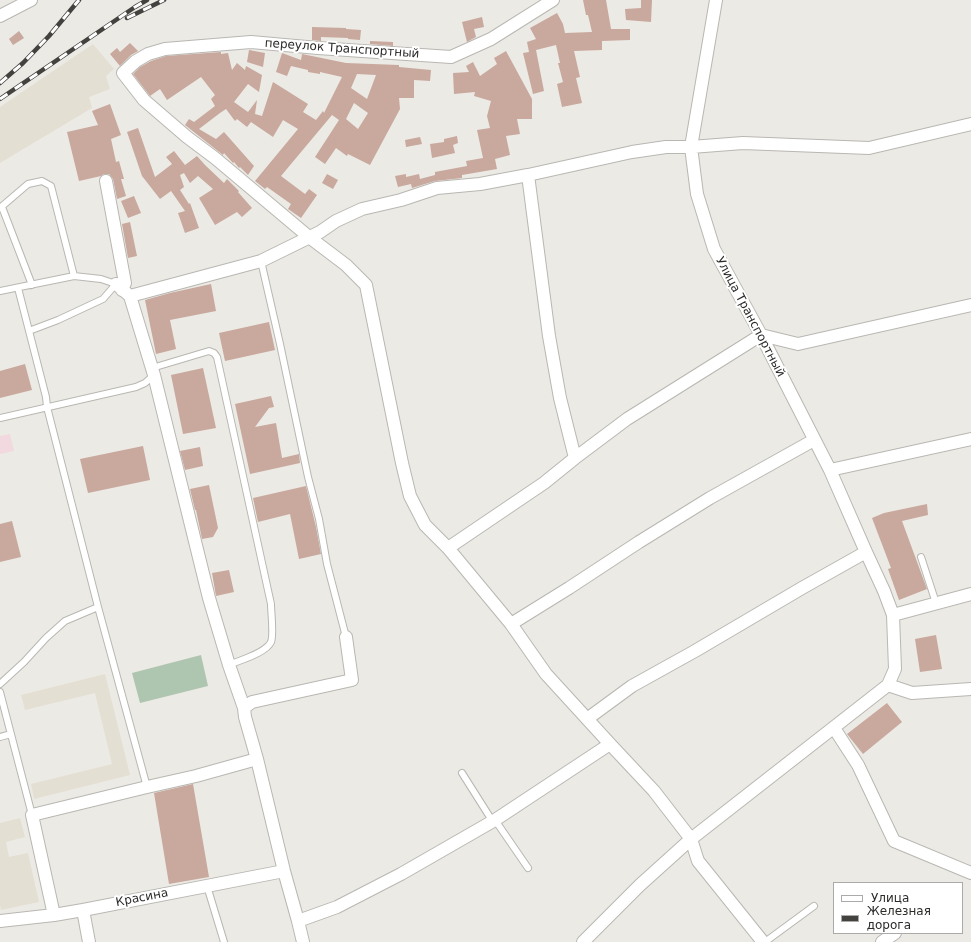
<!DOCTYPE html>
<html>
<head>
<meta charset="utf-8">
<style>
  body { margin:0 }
  #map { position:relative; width:971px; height:942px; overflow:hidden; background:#eceae5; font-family:"DejaVu Sans",sans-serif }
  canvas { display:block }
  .legend { position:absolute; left:833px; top:882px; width:130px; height:52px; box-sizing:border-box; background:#fff; border:1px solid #abaaa9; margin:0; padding:5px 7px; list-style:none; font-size:12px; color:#2c2b29 }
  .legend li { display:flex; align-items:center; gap:8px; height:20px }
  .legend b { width:20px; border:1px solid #abaaa9 }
</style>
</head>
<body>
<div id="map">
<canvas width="971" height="942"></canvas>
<ul class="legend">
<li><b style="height:5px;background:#fff"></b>Улица</li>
<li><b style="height:5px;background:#43423f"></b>Железная дорога</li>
</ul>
</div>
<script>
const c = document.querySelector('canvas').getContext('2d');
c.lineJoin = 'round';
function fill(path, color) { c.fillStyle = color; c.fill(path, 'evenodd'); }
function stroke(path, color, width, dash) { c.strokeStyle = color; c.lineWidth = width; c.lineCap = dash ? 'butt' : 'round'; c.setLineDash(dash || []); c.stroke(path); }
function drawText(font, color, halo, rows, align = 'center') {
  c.font = font + ' "DejaVu Sans",sans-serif'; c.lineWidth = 4; c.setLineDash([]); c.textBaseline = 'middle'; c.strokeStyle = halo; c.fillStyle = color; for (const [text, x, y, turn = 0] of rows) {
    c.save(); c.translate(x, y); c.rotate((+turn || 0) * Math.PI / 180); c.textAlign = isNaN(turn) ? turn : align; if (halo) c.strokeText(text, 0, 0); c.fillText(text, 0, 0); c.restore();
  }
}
const built = new Path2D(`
  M93,44L114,69L106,76L110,89L89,97L92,108L0,163V107Z
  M105,674L130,775L34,799L31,784L112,764L95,693L25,710L21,695Z
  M20,818L25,837L6,842L9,857L28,853L39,902L1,910L0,905V823Z`);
const industrial = new Path2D(`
  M10,434L14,451L0,454V436Z`);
const green = new Path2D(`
  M201,655L208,686L140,703L132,673Z`);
const building = new Path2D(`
  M583,0H606L611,29H630V40L602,41V50L574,51L580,77L576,78L582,103L562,107L557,84L563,82L558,63H560L556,45L536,50L544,91L533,94L523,53L529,52L527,42L536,39L530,28L557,13L563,24L565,33L592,32L588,15H586Z
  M641,0H652L651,22L626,20L625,9L641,8Z
  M482,17L484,27L474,29L476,37L467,42L462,22Z
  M312,27L346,28V29L361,30L360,40L348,39V38L321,37V41L312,40Z
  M19,31L24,38L13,45L9,39Z
  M370,41L393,42V46L370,44Z
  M130,43L138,51L131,55L120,66L110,54L117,48L120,52Z
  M249,50L265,53L263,67L247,62Z
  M506,51L532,99V119H517L520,134L506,136L510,155L495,159L497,169L462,175V178L435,181L412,188L411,184L398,187L395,176L406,174V177L419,174L420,179L435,175V172L467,166L466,161L483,158L477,130L490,128L487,116L491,101L474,96L475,92L454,94L453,73L469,72L466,66L473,62L480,76L497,64L494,58Z
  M221,52V54L228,53L232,70L237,63L245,70L246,66L262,75L259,92L248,84L234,102L248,112L257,100L255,114L262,116L273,82L308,104L303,112L316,120L323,111L324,113L342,77L320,72V74L308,72V70L291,66L287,76L276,72L282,53L301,60L302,54L346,63L399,65V67L431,70L430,81L414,80V98H399L400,109L370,165L348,154L347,156L336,148L325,164L315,157L339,120L332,115L281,176L305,194L309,189L317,195L301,218L288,209L291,204L267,187L265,189L255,181L298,129L283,120L273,137L251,122L247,127L237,119L235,121L226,109L220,113L199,129L216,139L224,132L254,166L248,175L240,167L239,168L234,162L233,163L224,153L223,155L185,125L189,119L194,122L215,106L211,99L215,95L201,77L167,100L160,89L150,96L133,74L140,67L151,61L166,56ZM357,74L376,75L367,99L351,88ZM354,103L368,113L358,129L346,119Z
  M110,104L121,135L111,139L116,162L119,161L124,179H121L126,196L117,199L113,179L109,174H104L101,176L79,181L67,132L98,125L92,111Z
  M138,128L155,177L172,164L166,157L174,151L185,165L197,156L205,165L224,183L227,179L239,191L238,192L252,208L242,217L237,212L215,225L199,198L213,189L198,176L190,183L184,173L180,175L184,187L180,190L189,204L190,203L199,228L185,233L178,213L185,211L171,191L160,199L142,176L127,132Z
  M457,136L458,143L453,145L455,153L432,158L430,144L444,142V139Z
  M420,137L422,144L406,147L405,140Z
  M327,174L338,180L333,189L322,183Z
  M134,196L141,213L128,218L121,201Z
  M130,222L137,256L128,258L122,224Z
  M211,284L216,311L170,320L176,349L156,354L145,300L170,293Z
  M269,322L275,350L225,361L219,333Z
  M25,364L32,390L0,398V371Z
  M203,368L216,428L183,434L171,375Z
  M271,396L274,407L269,408L255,427L276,423L282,458L299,454L300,463L250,474L235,404Z
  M143,446L150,480L88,493L80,459Z
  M200,447L203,466L185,470L180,451Z
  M209,485L218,528L213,537L202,539L196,510H195L190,489Z
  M306,486L316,527L321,554L299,559L290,514L258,522L253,498Z
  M927,504L928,515L902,521L927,589L899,600L888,569L891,568L872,518L884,513Z
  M12,521L21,557L0,562V524Z
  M229,570L234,592L216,596L212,573Z
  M936,635L942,669L920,672L915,639Z
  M887,703L902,722L863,754L847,734Z
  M193,784L209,877L169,884L154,793Z`);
const service = new Path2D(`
  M2,207L32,285
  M0,208L28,184L42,181L51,186L74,276
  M261,261L280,344L308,477L319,519L327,564L346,637
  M18,288L46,397L47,407L98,607L147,787
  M0,291L74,276L101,279L116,284L103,299L58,320L29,331
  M152,368L209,351L214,353L217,357L271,604C271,613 274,635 271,642C266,653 240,660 229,665
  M0,418L136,387L145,383L154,375
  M921,557L936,603
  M0,684L24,662L46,638L65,621L98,607
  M0,692L32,815
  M0,737L11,734
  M462,773L493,822
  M495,820L528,868
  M207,886L224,942
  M765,942L814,906`);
const minor = new Path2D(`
  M553,0L491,39L451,57L318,48L251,42L165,49L148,54L136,61L123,73L144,100L187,137L215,158L309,237L346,265L366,285L402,463L410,496L425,525L448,548L511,624L546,674L610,744L654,791L691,839L698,861L763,942
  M0,16L31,0
  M528,175L549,336L560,398L575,458
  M106,181L125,283L122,290
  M116,284L130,296L154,375L209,598L229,665L244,708L245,717L257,759L284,871L298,921L303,942
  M130,296L261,261L320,232L336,221L362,209L401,200L437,188L480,184L528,175L632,152L666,147H691L743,143L869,148L971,124
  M830,470L971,439
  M448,548L544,483L575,458L627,419L761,335L798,344L971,305
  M893,615L971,594
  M511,624L569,588L639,542L710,498L814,440
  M888,685L912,693L971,689
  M244,708L252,702L352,680L346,637
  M587,719L632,686L695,651L802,588L866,552
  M834,728L858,765L894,841L971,873
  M83,910L89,942
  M54,915L32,815L147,787L196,776L257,759
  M0,921L54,915L83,910L284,871
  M298,921L337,907L401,874L495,820L610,744
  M583,942L640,885L691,839L888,685L895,669L893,615L884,591L866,552L830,470L761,335L714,249L697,194L691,147L716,0
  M882,942L895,933`);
const rail = new Path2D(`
  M127,18L164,0
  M0,83L23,63L49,36L79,0
  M0,99L135,7L147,0`);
const streetNames = [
  ["переулок Транспортный",342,49,4],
  ["Улица Транспортный",750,317,62],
  ["Красина",142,898,-11]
];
fill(built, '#e4dfd3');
fill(industrial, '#f2d8df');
fill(green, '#aec5b0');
fill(building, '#c9a89d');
stroke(service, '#b9b7b2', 8);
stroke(minor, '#b9b7b2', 14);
stroke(service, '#fff', 6);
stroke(minor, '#fff', 12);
stroke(rail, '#43423f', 4.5);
stroke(rail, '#fff', 3, [9]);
drawText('12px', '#2c2b29', '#fff', streetNames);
</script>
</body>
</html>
